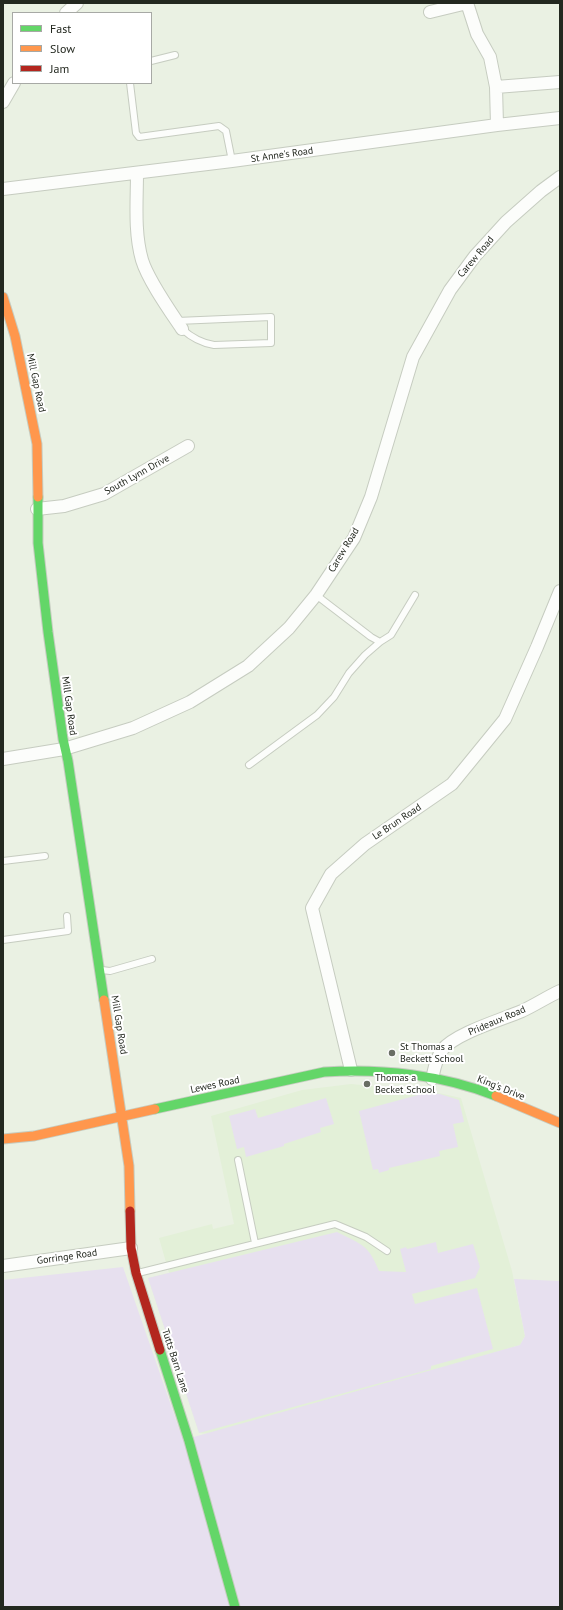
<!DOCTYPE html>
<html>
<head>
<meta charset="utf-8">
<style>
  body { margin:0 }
  #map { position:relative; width:563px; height:1610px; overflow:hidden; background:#eaf1e3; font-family:"PT Sans",sans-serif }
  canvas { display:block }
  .frame { position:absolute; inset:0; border:4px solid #23281f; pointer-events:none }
  .legend { position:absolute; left:12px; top:12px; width:140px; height:72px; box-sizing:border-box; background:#fff; border:1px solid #a7a9a5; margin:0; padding:5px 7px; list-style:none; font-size:12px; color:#23281f }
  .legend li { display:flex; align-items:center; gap:8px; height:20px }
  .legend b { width:20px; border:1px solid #a7a9a5 }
</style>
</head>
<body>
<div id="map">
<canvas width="563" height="1610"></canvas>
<div class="frame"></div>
<ul class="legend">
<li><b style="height:5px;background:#63d668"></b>Fast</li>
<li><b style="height:5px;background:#ff974d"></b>Slow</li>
<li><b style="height:5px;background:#b3261e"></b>Jam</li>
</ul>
</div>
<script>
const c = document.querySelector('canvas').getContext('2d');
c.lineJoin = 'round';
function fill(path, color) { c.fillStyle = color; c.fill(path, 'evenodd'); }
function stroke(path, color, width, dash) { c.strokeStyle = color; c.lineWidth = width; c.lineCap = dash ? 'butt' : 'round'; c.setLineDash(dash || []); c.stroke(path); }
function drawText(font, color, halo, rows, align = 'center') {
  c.font = font + ' "PT Sans",sans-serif'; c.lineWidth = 4; c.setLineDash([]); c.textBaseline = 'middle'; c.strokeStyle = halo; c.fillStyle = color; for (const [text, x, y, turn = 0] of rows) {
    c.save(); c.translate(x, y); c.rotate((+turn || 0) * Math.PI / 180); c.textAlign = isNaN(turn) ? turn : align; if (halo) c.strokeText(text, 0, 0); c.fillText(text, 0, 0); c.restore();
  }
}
const built = new Path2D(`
  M351,1084L434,1092L461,1098L512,1271L525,1336L520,1345L487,1355L208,1434L199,1433L148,1278L169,1273L159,1238L212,1224L213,1229L234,1224L211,1116L302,1090Z`);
const green = new Path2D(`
  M418,1092L440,1094L459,1100L464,1122L453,1124L458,1147L439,1151L440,1156L389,1168V1170L379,1173L378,1169L373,1170L359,1111L418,1095Z
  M326,1098L334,1124L320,1128L321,1132L284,1144V1146L246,1157L244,1147L237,1149L229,1116L255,1109L258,1118Z
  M337,1232C362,1245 368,1244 379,1271L406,1272L400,1249L406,1247L407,1249L436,1242L438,1253L473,1244L480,1267L475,1278L412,1294L415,1304L477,1288L493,1349L431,1366V1369L199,1433L148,1278Z
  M123,1267L183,1440L520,1345L525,1336L514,1279L560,1281V1607H3V1280Z`);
const lane = new Path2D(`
  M151,61L175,55
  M130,83L136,133L139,137L219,126L226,131L232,161
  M177,321L271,317V343L214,345C201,343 192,338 182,329
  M316,595L371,637L380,642L391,635L415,595
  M249,765L317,715L334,697L349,673L365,655L380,642
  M3,861L45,856
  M3,940L68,931L67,916
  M102,970L110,971L152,959
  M238,1160L255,1243
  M138,1273L335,1224L366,1237L387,1251`);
const street = new Path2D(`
  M430,12L463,4L468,6L477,34L490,57L496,87L497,125
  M66,13L77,3
  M496,87L560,82
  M3,102L14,83
  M137,173C137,201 134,232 142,260C148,280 170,311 182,329
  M3,189L232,161L497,125L560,118
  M37,509L64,506L104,494L188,446
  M3,759L64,749L133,728L190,702L248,666L289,628L316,595L354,538L371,497L413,357L450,290L475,256L506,222L541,191L560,177
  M351,1070L312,908L331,874L365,844L452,784L505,719L537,647L560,591
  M432,1079C434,1070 436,1058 442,1050C456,1033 501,1020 522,1011C535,1005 547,997 560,991
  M3,1266L131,1248`);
const fast = new Path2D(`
  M38,497V543L48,632L63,739L68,761L104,1000
  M155,1109L324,1072C381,1068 443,1075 496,1096
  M160,1350L189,1441L235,1607`);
const slow = new Path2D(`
  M3,297L15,336L37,444L38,497
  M104,1000L129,1166L130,1211
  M496,1096L560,1123
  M3,1139L34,1136L155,1109`);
const jam = new Path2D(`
  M130,1211L131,1248L136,1273L160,1350`);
const markers = [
  [392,1053,4,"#696e64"],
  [367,1084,4,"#696e64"]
];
const streetNames = [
  ["St Anne's Road",282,155,-8],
  ["Carew Road",476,257,-50],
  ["Mill Gap Road",36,383,78],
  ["South Lynn Drive",137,475,-29],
  ["Carew Road",344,550,-59],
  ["Mill Gap Road",69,706,82],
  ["Le Brun Road",397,822,-34],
  ["Prideaux Road",497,1021,-23],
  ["Mill Gap Road",119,1025,81],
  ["Lewes Road",215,1085,-12],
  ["King's Drive",501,1088,22],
  ["Gorringe Road",67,1257,-8],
  ["Tutts Barn Lane",175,1361,72]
];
const poiNames = [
  ["St Thomas a",400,1047],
  ["Beckett School",400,1059],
  ["Thomas a",375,1078],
  ["Becket School",375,1090]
];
fill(built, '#e3f0d8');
fill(green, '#e7e0ef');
stroke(lane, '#c6ccc0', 8);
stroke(street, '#c6ccc0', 14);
stroke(fast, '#c6ccc0', 11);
stroke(slow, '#c6ccc0', 11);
stroke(jam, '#c6ccc0', 11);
stroke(lane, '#fcfdfb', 6);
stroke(street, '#fcfdfb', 12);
stroke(fast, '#63d668', 9);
stroke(slow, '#ff974d', 9);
stroke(jam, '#b3261e', 9);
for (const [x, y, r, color] of markers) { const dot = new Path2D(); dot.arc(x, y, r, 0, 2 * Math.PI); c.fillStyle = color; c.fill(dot); stroke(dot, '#fff', 1.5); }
drawText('10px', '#23281f', '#fff', streetNames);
drawText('10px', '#23281f', '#fff', poiNames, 'left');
</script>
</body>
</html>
